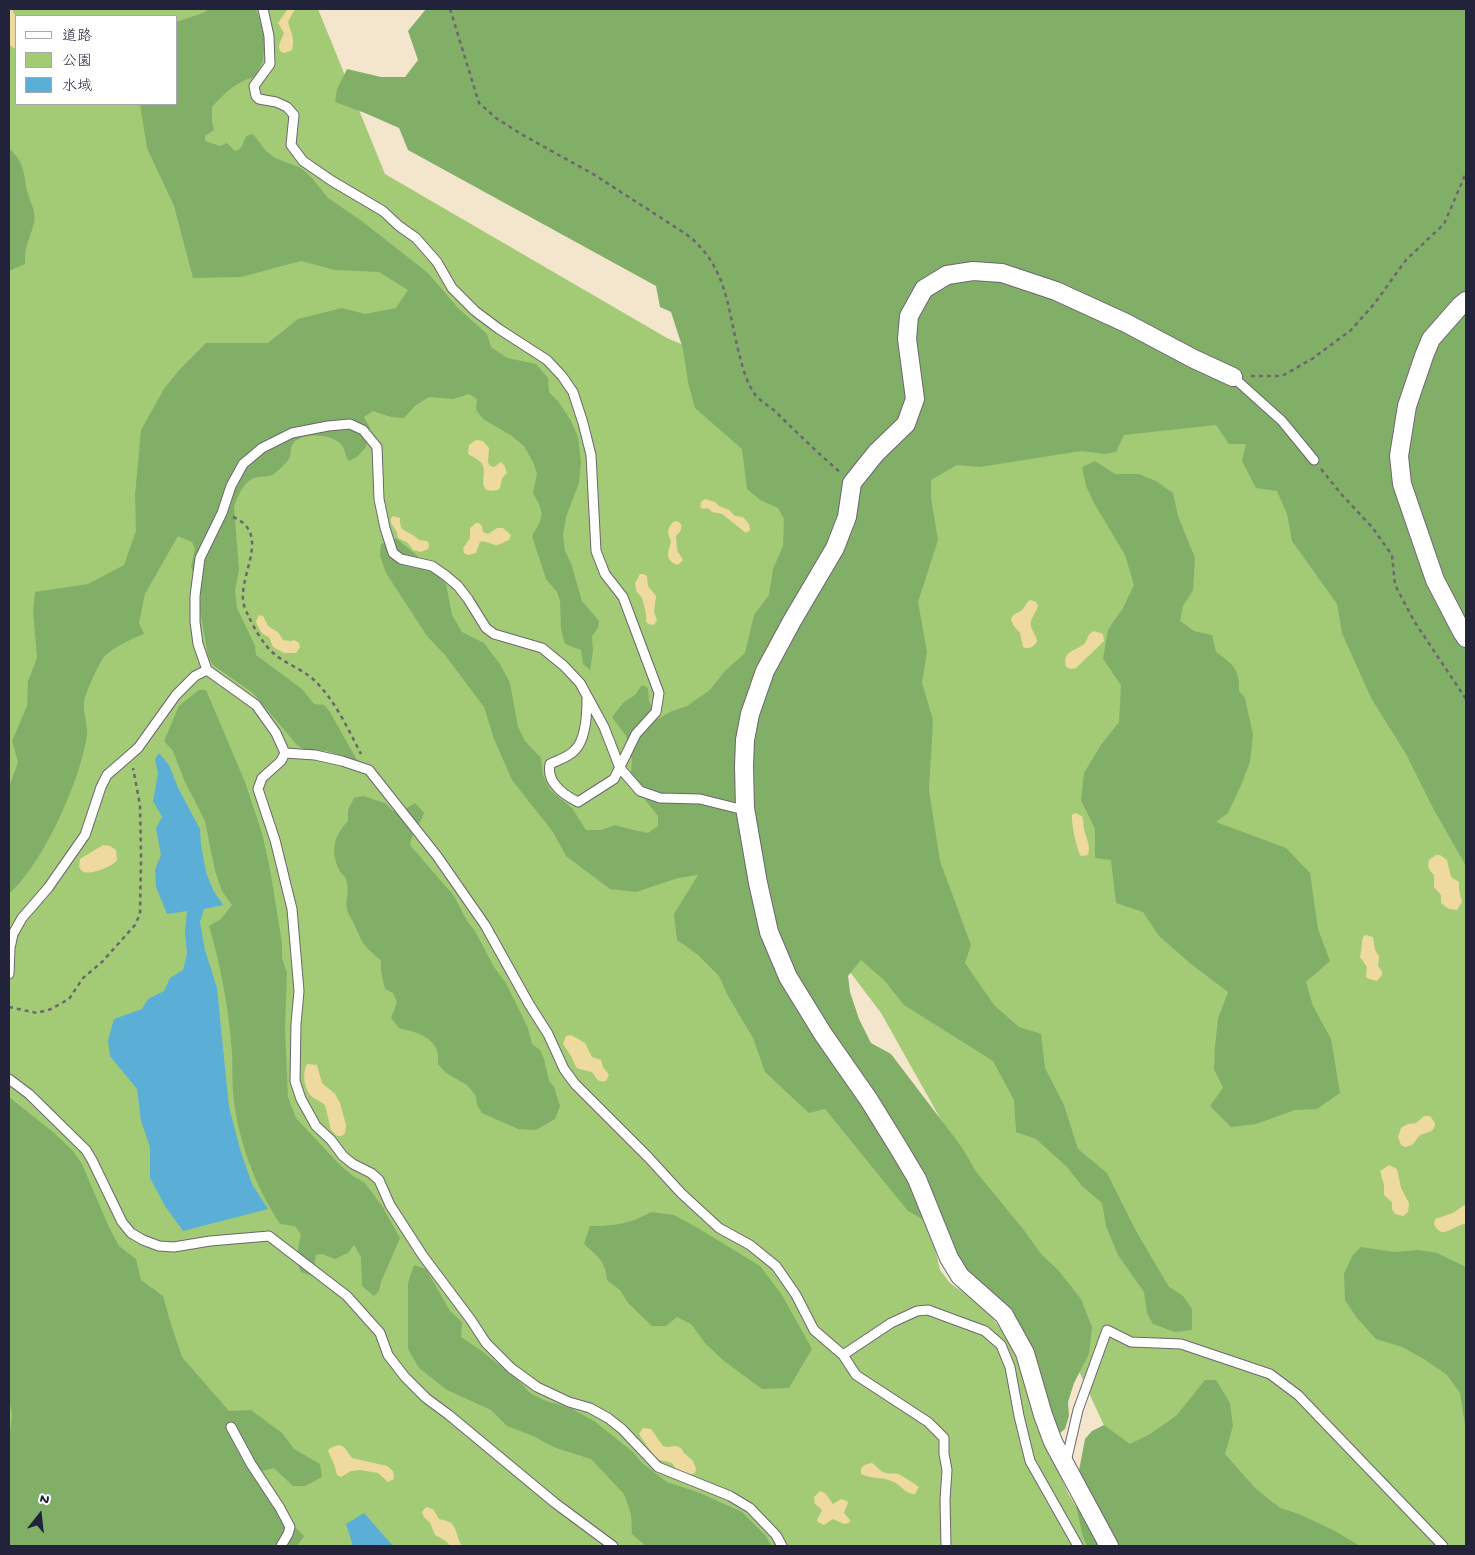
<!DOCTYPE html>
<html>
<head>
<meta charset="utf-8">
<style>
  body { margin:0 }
  #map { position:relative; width:1475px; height:1555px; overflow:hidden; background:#f4e5cd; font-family:"Gochi Hand","Klee One",sans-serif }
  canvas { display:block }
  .frame { position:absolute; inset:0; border:10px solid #22223b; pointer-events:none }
  .legend { position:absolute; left:15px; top:15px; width:162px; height:90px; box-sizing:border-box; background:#fff; border:1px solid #a7a7b1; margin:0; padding:6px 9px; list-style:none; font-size:15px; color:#22223b }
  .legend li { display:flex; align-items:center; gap:10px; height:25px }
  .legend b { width:25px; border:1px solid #a7a7b1 }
  .north { position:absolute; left:15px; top:1490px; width:50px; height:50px; -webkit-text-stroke:4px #fff; paint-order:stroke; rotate:16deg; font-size:14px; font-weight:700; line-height:20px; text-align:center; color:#22223b }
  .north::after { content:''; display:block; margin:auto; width:18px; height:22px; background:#22223b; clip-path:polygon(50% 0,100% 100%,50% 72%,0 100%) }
</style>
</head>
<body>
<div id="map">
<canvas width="1475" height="1555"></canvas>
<div class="frame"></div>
<ul class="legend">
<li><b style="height:6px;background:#fff"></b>道路</li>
<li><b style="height:14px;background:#a3cb76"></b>公園</li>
<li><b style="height:14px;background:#5baed6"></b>水域</li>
</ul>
<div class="north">N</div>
</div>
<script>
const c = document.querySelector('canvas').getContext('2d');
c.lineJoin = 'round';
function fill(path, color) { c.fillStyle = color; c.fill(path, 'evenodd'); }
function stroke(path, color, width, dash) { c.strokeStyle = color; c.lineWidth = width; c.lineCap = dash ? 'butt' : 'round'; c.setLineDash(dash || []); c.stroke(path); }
const green = new Path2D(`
  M9,9H318L385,174L667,338L716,359L833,481L740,715L903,1170L935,1248L940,1270L950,1283L985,1308L1004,1333L1022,1368L1048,1448L1069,1495L1101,1546H9ZM16,16H176V104H16Z
  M1221,380L1466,813V1546H1160L1063,1337L881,1013L850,972L884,462Z`);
const forest = new Path2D(`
  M209,9H256L265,36L263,61L255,77C235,82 226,92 212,107V121L214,130L205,136V141L220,146L227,143L235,151L241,148L246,136L253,134L266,151L275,158L301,168L312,178L328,198L363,222L428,273L458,308L487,334L491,347L507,358L536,364L548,378L549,392L558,401L571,421L578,437L581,462L579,483L566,517L563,535L565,551L571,563L582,601L599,621L598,628L592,636L593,651L590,670L583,664L581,650L565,644L561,629L560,601L557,592L546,579L532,536C544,516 545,514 533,493L537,474L534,464L524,446L512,436L483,419L476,410L477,399L469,394L453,399L429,397L415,406L404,418L391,417L373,411L364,417L370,428L366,447L357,457L349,461C345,456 345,448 341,444C332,434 304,432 294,442C290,447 291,452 290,457C287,463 279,470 274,474C269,477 265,476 259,477C245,478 238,495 234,507L239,570L235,590L237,608L255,646L256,655L302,689L314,704L324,705L330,712L358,762L327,751L305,750L297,745L253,693L213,665L208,656L200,611L201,590L191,567L195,549L192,542L178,536L145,594L139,623L144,634C133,638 112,648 104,657C99,663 85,694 84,702C83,712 87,722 87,732C87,740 84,750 82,758C71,799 40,866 9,894V787L18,762L12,741L27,706L28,681L37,658L33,611L35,592L88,584L124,565L136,531L135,495L141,430L164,389L179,370L206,343H268L298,319L342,308L365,314L396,308L408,290L379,272L335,270L301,261L241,277L193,278L174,206L147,148L140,104H176V22L203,13Z
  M426,9H1466V866L1434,810L1406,754L1371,698L1342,633L1337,604L1292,541L1287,514L1277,491L1256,488L1242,461L1246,444H1229L1216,425L1124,435L1116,452L1105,454L1081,451L980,467L957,465L931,480V498L938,540L918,602L927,652L922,683L933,720L929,790L940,861L971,945L965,963L994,1005L1019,1027L1041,1034L1045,1068L1064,1105L1078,1149L1107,1173L1136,1231L1169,1287L1183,1296L1192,1309V1330L1175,1332L1153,1324L1147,1313L1144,1292L1118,1255L1106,1226L1102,1203L1081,1185L1067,1167L1036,1139L1016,1132L1014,1100L993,1061L904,1005L884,980L861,960L848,976L850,992L859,1019L871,1043L891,1054L961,1146L977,1173L1023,1229L1042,1255L1058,1270L1081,1299L1092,1327L1089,1354L1074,1383L1068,1402L1069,1416L1065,1429L1059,1434L1051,1423L1052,1411L1044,1390L969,1278L945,1232L908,1211L825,1109L809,1113L765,1072L753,1038L728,996L719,976L697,954L677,940L674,914L698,875L678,878L636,892L610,889L566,856L553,832L512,780L494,739L484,707L445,655L427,636L386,573L380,556L381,544L396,538L414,553L446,584L452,615L462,632L484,643L500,664L510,683L518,727L525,741L541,758L543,775L550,790L572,808L586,830H601L615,825L625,828L648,833L658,826V816L646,801L631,772L632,760L626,736L612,717L623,703L635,695L642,685L648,688L649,701L658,719L672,711L687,706L710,690L725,671L745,653L754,615L769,595L773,569L783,546L784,519L778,508L760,500L747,489L742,449L695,408L688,382L683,349L671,312L660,307L656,286L408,150L399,128L365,113L335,102L337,89L347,69L381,77H405L418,60L408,31Z
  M9,148C28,166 22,176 29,197C32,207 36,211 34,223C30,239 24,246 25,264L9,271Z
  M1095,461L1115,474H1139L1156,481L1173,493L1178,516L1195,558L1193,590L1183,606L1180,621L1194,631L1212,635L1216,652C1233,664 1240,669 1239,691L1245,698L1253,735L1250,762L1242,783L1228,813L1216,822L1286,848L1310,873L1318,929L1330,961L1306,982L1313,1006L1331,1039L1340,1093L1317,1109L1295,1110L1256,1124L1231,1127L1210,1106L1223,1088L1214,1069L1215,1046L1218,1019L1228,992L1191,964L1159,936L1143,912L1116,903L1111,860L1095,858V829L1081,800L1084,773L1101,745L1119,722L1121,685L1103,659L1108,630L1123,608L1134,585L1125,555L1094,503L1086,486L1082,467Z
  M199,690H206L245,782L262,833L270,869L282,943V958L287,973L285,1028L288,1097L296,1118L339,1164L353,1176L365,1183L382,1206L400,1238L381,1282L379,1291L374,1296L362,1286L361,1257L354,1245L348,1253L335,1259L322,1254L316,1255L313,1276L301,1272C295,1260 298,1248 301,1235L295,1226L280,1224C255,1186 237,1138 233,1092C232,1075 233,1059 231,1042C228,1004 220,963 209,926L221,919L232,905L222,891L215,871L205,821L185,782L173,751L164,741L179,706Z
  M363,796L385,803L393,811L407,808L415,803L424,813C420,824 412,833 410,845L454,896L467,921L475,931L494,967L506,983L528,1028L532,1044L540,1050L544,1059L549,1081L554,1087L560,1106L555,1119L536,1130L518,1129L482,1113L477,1105L476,1096L467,1085L446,1073L438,1064C441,1038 419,1033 399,1028L391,1018L397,1002L393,993L385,989L381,971V960C363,946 363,944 354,924C352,919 348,914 347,910C345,900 350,889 346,879C344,875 341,873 339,870C330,850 334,836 348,821V810L354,798Z
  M9,1097L53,1132L73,1151L82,1164L108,1225L119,1246L136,1259L141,1280L163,1296L170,1321L182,1357L229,1411L251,1410L282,1433L294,1449L320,1464L322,1477L305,1486H293L274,1468L259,1472L267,1499L304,1536L297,1546H9V1433H10L12,1414L9,1399Z
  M651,1212L674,1215L696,1227L760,1266L782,1295L812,1349L789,1388L762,1389L724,1361L705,1343L691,1324L677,1317L666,1326H652L628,1303L620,1290L607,1280C605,1260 598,1257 584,1244L590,1226C614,1226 630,1224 651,1212Z
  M1361,1247L1394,1252L1419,1250L1437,1253L1466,1267V1431L1460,1393L1447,1375L1424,1359L1402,1347L1376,1339L1357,1318L1345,1300L1344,1274L1352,1256Z
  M414,1265L426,1269L450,1311L462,1322L461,1337L479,1349L517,1379L530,1393L546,1401L570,1408L594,1421L633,1452L642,1463L667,1482L700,1493L742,1512L766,1536L771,1546H646L632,1534L631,1514L624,1494L591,1459L556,1448L533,1436L507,1426L491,1410L447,1390L419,1368L408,1349V1283Z
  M1205,1380H1216L1230,1403L1233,1426L1225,1454L1256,1489L1280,1508L1299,1514L1335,1531L1360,1546H1087L1083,1537L1074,1497L1085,1439L1092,1431L1104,1425L1130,1444L1150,1434L1176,1416Z`);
const sand = new Path2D(`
  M9,9H12L14,14L18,16H16V49L12,47L9,44Z
  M288,9H295L288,22C291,32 295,39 292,50L285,53L281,52C276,45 282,40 284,33L278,23Z
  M476,440L483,441L489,448L488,462L490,466L494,467L501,462L504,465L507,473L502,478L500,488L498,490C475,495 487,474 483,466C480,459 474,458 468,454L469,445Z
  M705,499L715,502L719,506L729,510L735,516L743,517L749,524L750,530L746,533L722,514L712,512L708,508L703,509L700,507L701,502Z
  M393,516L400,518C400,521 400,524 401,527C402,531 414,534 419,540L427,541L429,544L428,549L421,552L413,550L408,543L398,538L397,532L391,523V518Z
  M677,521L681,524C682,530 680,532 676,536L677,550L683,560L678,565C663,560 669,551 671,541C667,533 667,529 673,522Z
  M476,523H479L482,526L483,532L488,534L497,528H503L511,535L509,540C505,541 500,545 497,545C490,545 487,540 480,542L476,553L468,555L464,553L463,548L470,538V528Z
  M640,574H643L647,576L648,586L656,596L654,612L657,620L654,625L648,624L646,621V613L642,598L637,592L636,589L635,583Z
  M1030,600L1036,602L1038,606C1037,612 1029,619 1031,626C1032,632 1037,635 1037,642C1033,647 1029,650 1023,647L1020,633L1013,625L1011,619C1014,612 1019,614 1023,609C1026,605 1026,603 1030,600Z
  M259,615L263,616L268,626L278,632L283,640L291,641L294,640L299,643L300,647L296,653H284L273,647L269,637C262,635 258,628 256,621Z
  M1094,631L1103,634L1104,641L1076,668L1071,669L1066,667C1062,650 1075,652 1084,644C1089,639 1086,635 1094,631Z
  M1075,813L1082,816C1084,821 1083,824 1084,829C1086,838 1091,845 1088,855L1081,856C1077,851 1071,822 1072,815Z
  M103,845L110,846L116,850L117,860C114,866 91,875 84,872C81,871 81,869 79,867L80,859Z
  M1436,855H1440L1447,860L1451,877L1459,882V890L1462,902L1457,910L1449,909L1441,903V895L1434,887V875C1429,870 1427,867 1429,860Z
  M1366,935L1373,937L1375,950L1379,956L1378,966L1382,971V975L1377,981L1369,979L1366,977L1367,967L1360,957C1362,950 1361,944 1363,937Z
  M571,1035L585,1043L592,1057L601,1060L603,1067L609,1075L606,1081C598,1083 596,1078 592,1072L579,1069L576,1067L571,1056L563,1044L566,1036Z
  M307,1064L317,1065L322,1083L335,1094L340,1103L346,1125L345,1133L342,1136H337L331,1130L325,1105C321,1102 315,1099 311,1096C304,1088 302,1073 307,1064Z
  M1424,1116H1430L1435,1123C1435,1133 1427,1132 1420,1135L1412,1145L1405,1147L1401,1145L1398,1137L1401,1128L1408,1124L1416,1123Z
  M1389,1165L1397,1169L1401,1188L1409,1203L1408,1212L1403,1216L1395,1214L1392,1209V1202L1384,1195V1185L1380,1171Z
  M1466,1204V1224C1454,1224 1442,1242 1434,1224L1435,1219L1453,1213Z
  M643,1428L651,1429L663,1446L667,1447L676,1446L681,1448L684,1453L693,1461L696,1469L695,1473C682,1477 679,1473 672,1463L656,1459L639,1434Z
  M339,1445L344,1447L352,1458L387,1466L393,1471L394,1479L388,1482L378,1473L360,1470L351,1471L341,1477L337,1475L334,1464L328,1451L330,1448Z
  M872,1463C877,1466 880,1472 886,1473C890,1474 894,1473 898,1474C900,1474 918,1486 919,1487L915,1494C905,1494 902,1486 894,1482C884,1477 871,1479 861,1474C860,1466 865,1464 872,1463Z
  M820,1491L825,1493L833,1504L841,1499L847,1501L848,1503L844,1513L850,1520L849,1523L844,1524L833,1519L824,1525L818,1522L817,1520L822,1510L815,1504L814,1497Z
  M426,1507L433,1509L439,1519C443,1520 449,1521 451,1523C457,1527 457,1540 462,1546H450L446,1541L435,1535L430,1523L424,1517L422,1512Z`);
const water = new Path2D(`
  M159,753L169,765L178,788L200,829L201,845L206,872L213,890L223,905L204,909L200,922L205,950L217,988L229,1107L240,1149L252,1184L268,1209L183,1231L165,1206L150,1178V1147L141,1121L137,1089L110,1056L108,1040L114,1019L142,1009L148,999L164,991L170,978L183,970L187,954L185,932L187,911L167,914L156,887L155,870L161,855L156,828L162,817L153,801L158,773L155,759Z
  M364,1513L393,1546H353L346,1524Z`);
const path = new Path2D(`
  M450,9L479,103L496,118L521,134L593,174L686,234C729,267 727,310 740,357C743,369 747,383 754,393C759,401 770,406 777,413C798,434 819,454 841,473
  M1251,376H1282L1312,359L1351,330L1375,303L1406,260L1444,224L1466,173
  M1321,469L1342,495L1372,527L1392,555L1395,585L1414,621L1466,699
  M233,517C269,532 243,569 243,595C242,603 246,611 249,617C253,627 265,646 272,652C284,663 302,669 314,680C335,700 348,729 361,754
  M9,1007L37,1013L51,1009L69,999L83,978L102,962L135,925L140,914L141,857L140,805L133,768`);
const service = new Path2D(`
  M263,9L269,36L270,64L254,86L256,96L259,99L276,102L287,107L294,115L291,145L303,161L332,181L383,211L399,226L416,238L437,262L452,288L475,311L499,329L547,360L562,376L573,392L583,423L591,455L596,551L605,574L623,597L659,693L656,712L636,734L614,779L578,802C564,795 546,783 550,764C558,760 569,757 575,750C586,739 587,713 587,699
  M1233,377L1282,421L1314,460
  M285,753L315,755L342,761L369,770L437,856L485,925L529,1004L548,1034L564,1069L575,1084L648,1157L681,1193L719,1228L750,1245L776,1266L796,1295L814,1330L843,1355L856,1375L928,1422L944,1438V1454L947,1470L945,1500L946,1546
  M745,808H736L700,799L660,798L640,791L620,768L604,727L580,683L564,666L542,648L494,634L486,628L468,599L458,586L445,575L432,566L401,559L393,553L385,528L379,499L377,447L363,430L350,424L328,426L292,433L262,448L243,464L231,486L222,513L200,558L195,596V622L198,644L207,670L256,705L276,733L285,753L281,761L262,778L258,789L275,840L292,909L299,991L296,1024L295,1081L301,1099L316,1126L331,1140L343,1156L353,1164L371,1173L379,1180L390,1205L423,1256L471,1320L486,1343L511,1368L537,1387L569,1402L590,1408L608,1418L622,1429L658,1467L730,1496L750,1508L776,1535L782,1546
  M9,974L10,948L13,934L22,918L48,888L85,835L101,787L107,775L138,748L176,695L195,676L207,670
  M9,1079L29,1094L86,1150L92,1160L122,1222L131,1233L143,1240L159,1246L174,1247L210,1241L269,1236L347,1296L380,1333L388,1355L405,1377L426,1398L449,1415L555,1503L613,1546
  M843,1355L891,1323L917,1311L928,1310L985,1331L1001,1345L1010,1367L1019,1416L1030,1461L1078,1546
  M231,1427L251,1464L280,1508L290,1527L288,1534L281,1546
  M1066,1462L1078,1410L1107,1330L1131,1342L1181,1344L1270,1374L1298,1395L1443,1546`);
const minor = new Path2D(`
  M1466,301L1460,306L1431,339L1424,356L1407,406L1399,456L1402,484L1435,580L1462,632L1466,638
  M1109,1546L1053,1442L1043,1415L1025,1353L1004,1315L960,1276L949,1258L917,1179L898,1147L869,1100L823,1034L788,977L769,932L758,883L745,808L744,766L745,740L750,714L765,671L792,621L835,548L847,517L852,483L876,453L906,424L915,399L907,339L909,316L924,289L947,275L973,271L1002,273L1056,291L1126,323L1194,359L1233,377`);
fill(green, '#a3cb76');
fill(forest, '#82af67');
fill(sand, '#eeda9e');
fill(water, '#5baed6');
stroke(service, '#6c666e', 11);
stroke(minor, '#6c666e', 20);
stroke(path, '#6c666e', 2.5, [4, 4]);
stroke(service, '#fff', 9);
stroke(minor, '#fff', 18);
</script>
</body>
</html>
